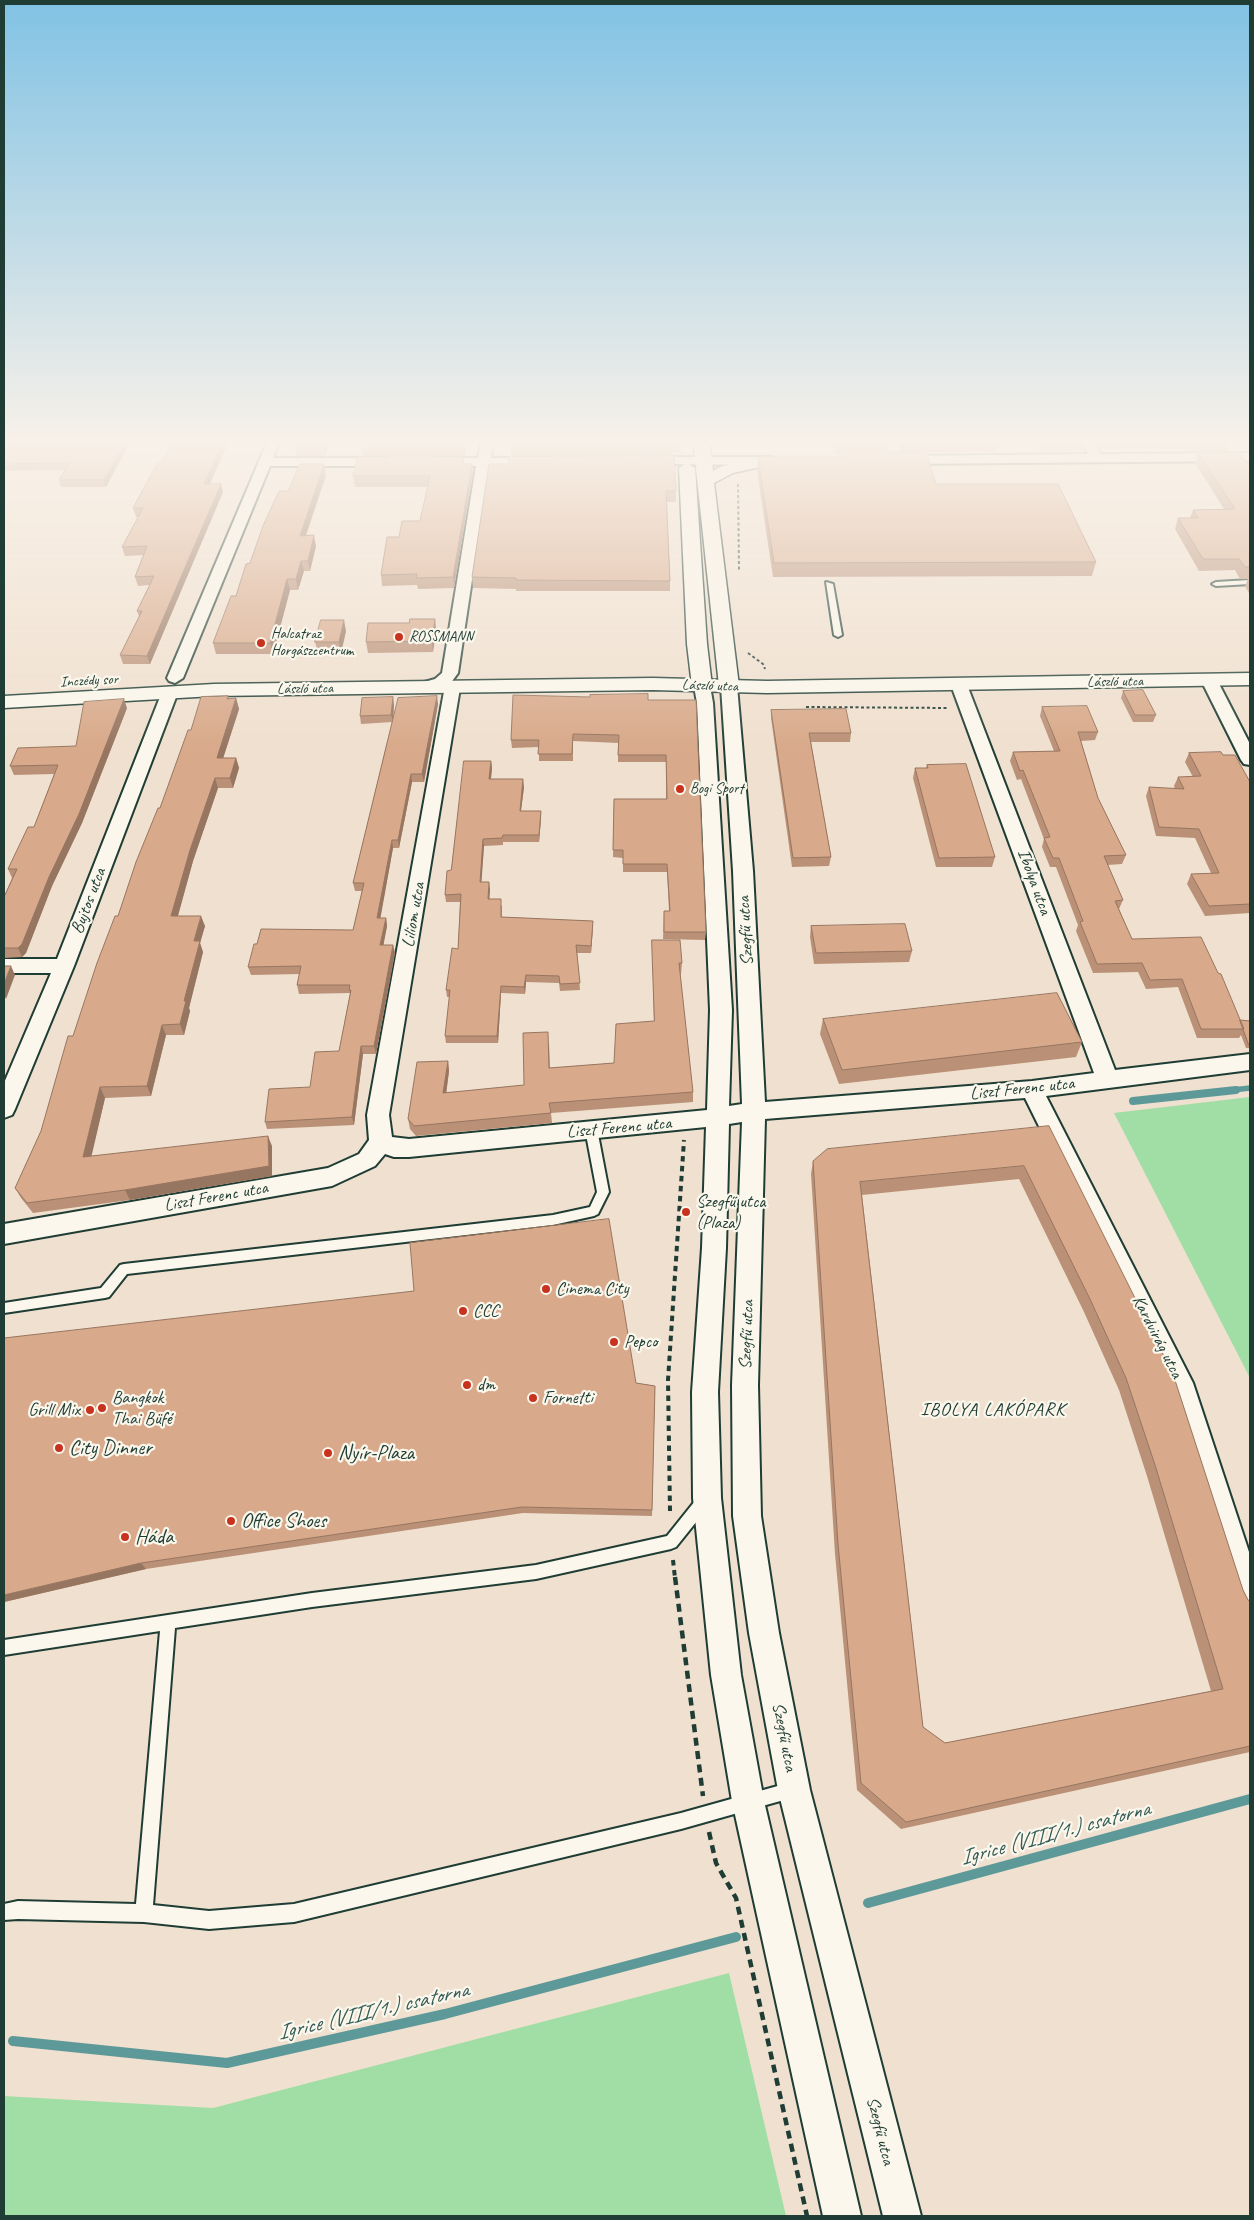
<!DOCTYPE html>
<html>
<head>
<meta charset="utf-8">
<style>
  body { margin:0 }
  #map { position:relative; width:1254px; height:2220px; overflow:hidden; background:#f0e0cf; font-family:Caveat,sans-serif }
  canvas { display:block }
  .frame { position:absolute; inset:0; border:5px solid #1f3d34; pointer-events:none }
</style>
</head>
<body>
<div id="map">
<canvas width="1254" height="2220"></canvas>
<div class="frame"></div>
</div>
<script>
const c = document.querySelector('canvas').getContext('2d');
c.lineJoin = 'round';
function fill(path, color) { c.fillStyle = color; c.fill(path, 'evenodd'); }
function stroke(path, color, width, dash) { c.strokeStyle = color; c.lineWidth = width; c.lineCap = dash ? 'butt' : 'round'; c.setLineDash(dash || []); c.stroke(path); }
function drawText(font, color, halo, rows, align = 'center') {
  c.font = font + ' Caveat,sans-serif'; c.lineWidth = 4.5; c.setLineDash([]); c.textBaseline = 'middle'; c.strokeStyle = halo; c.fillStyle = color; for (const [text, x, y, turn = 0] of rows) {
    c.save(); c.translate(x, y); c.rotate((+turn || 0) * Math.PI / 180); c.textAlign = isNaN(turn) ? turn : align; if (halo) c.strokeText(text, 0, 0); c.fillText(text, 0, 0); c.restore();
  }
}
const green = new Path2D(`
  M1250,1097V1378L1114,1113Z
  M729,1973L786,2216H4V2096L213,2108Z`);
const streamFar2 = new Path2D(`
  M1224,1091L1250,1088`);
const streamFar1 = new Path2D(`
  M1133,1101L1236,1090`);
const stream = new Path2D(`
  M868,1903L1250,1799
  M13,2041L227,2063L445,2014L736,1937`);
const pathFar2 = new Path2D(`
  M738,484L739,571
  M748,653L763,664L765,669
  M806,707L948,708`);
const pathFar1 = new Path2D(`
  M670,1511L668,1380L684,1140
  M673,1560L675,1578`);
const path = new Path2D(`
  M675,1577L703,1796
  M709,1832L716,1863L736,1898L807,2216`);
const service = new Path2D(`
  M1250,580V584L1216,586L1212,584L1216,582Z
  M826,582L833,584L842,635L838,637L834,635Z
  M591,1125L595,1126L597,1129L609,1192L598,1214L594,1216L553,1225L127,1274L109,1297L105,1298L4,1313V1303L101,1288L120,1265L124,1264L553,1215L590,1207L597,1192L585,1129L587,1126Z
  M704,1494L709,1496L711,1501L709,1506L676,1547L671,1549L536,1579L312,1607L175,1628L153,1905L209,1911L294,1904L681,1813L792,1782L798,1784L800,1790L798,1796L681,1829L294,1922L209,1929L144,1922L18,1919L4,1920V1904L18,1901L136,1904L160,1631L4,1655V1640L312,1593L536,1565L667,1536L699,1496Z`);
const minor = new Path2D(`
  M268,440H280L273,458H388L395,462L388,466H270L183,678L175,683L169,681L167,678Z
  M481,440H493L491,458H540L547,462L540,466H489L458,673L450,684L458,685L460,688L389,1115L392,1137L409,1139L707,1110L710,1010L697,703L694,686L702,681L710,686L713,703L732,1010L729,1106L742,1104L733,871L721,686L729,681L737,686L753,871L765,1102L1032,1081L1094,1073L951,685L959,680L967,685L1115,1070L1250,1054V1070L1046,1096L1193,1383L1250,1555V1614L1240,1609L1235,1599L1167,1385L1025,1098L765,1119L758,1385L761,1516L779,1633L810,1790L921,2216H883L778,1790L749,1633L733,1516L732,1385L742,1122L729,1124L726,1248L718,1392L721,1498L741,1675L764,1801L861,2216H823L732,1801L711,1675L693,1498L692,1392L702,1248L706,1127L409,1157H394L385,1154L375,1166L332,1186L4,1244V1224L328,1168L359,1154L369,1140L367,1115L445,686L427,691L419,686L421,683L435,679L442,673L476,466H435L428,462L435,458H478Z
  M886,440H898L903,456L1088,454L1081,440H1093L1101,454L1250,453V461L897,464L890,460Z
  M645,457H772L779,461L772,465L640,464L638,461Z
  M1209,675L1217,680L1250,744V765L1244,764L1241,760L1201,680Z
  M170,687L176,689L178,692L74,966L15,1109L12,1115L4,1118V1083L51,973H4V959H57L162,692L164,689Z`);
const tertiary = new Path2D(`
  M693,440H709L713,471L722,466L768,456L776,461L774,464L733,473L714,483L739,686L736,690L729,692L722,690L719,686Z
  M687,463L695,468L707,644L712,686L709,690L702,692L695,690L692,686L687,644L679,468Z`);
const primary = new Path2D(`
  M1250,673V685L767,693L653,690L214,696L4,708V696L214,684L653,678L767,681Z`);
const wall = new Path2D(`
  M4,440L130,442L106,487H61L59,480L65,470L4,471Z
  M298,440H330L325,456H296L295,448Z
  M364,440H467L465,456H363L362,450Z
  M831,440H887L889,448L888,452H904L900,440H998L999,443L998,451L926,452L936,484L1096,562L1092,576L773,577L757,471L758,457H843V455H837Z
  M1034,440H1086L1084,450L1039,451Z
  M1094,440H1229L1230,442L1227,451L1188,452L1186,449H1100Z
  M228,443L210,484L223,492L150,664H123L120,655L139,616L137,611L150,585L138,586L135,577L144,555L125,556L122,547L139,517H136L133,508L162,462Z
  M681,445V452H673V456H511V449Z
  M1198,453L1246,462H1250V595L1245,586L1248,579H1240L1235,570L1199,571L1175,529L1178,518H1190L1193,510L1224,509L1195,463Z
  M463,457L464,464H472L473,474L454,588L418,589L417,585L382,586L381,575L399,537L420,521L428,487H355L353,476Z
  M489,464L676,491V502H667L670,581V591H516V589L473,588L472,577Z
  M326,475L306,536L316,546L310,571H304L298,590H290L273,654H216L213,643L236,596L250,563L288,491Z
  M435,619L436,630L433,652L368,653L366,642L409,623Z
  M346,631L341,653H318L315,642Z
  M1123,691L1156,715L1153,722H1133L1121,698Z
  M228,696L229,699L236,698L239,709L223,758H236L239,768L233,788H218L193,861L178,916L205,926L200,943L203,952L189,1008L190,1011L184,1035H166L151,1096L105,1098L91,1156L272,1146V1176L130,1200L33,1213L21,1198L15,1188L41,1131L73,1036L118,916L191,730Z
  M648,700H696L706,932L705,940L663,939L664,911H669L667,872H623V858L613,857L614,799H666V762H618V743L573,741V761H539V747L512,748L511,740Z
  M394,704L393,719L438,704L424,782H412L399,848H393L380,918H386L387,926L383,945L395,953L376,1054H363L354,1125L267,1129L265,1122L310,1087L339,1051L350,994V993L299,994L297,985L300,974L251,975L248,967L353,930L362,891H355L353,883L392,722L361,724L360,716Z
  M1042,707L1098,732L1095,740L1081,741L1098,798L1126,855L1122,864L1108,865L1123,900L1119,909L1132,939L1240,1020L1250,1021V1048H1246L1241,1035L1239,1038H1197L1178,987L1146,989L1138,972L1093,973L1076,931L1078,925L1056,867H1050L1042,847L1044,839L1021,779L1017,780L1010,761L1013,752L1054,751L1040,716Z
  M127,708L82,823L52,886L26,953L22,957L4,958V897L12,878L8,869L34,827L54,774L14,775L10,766L76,746Z
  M771,710L851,733L850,742H811L831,857L829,866L792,867L771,718Z
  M1189,753L1223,755L1250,782V913L1205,916L1187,884L1191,874L1211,873L1195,838L1156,836L1146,796L1149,787L1175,789L1174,786L1178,777H1193L1185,762Z
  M491,761L492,768L491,779L524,787L521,811H541V818L539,842H503V845L484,846L481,882L490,889L489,899L502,906V917L593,921L591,953H577L580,990L560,991L559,983L526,982L525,994L501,993L498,1043H446L445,1036L450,997H447L446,990L458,949L460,902H446L445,895L451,870Z
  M927,765L995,857L992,867H936L913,778L915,768H926Z
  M811,926L912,951L909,962L814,964L810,937Z
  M652,940L682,963L681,974H680L693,1092V1102L551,1113L552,1123L416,1136L410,1129L408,1119L448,1061L449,1071L446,1093L524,1085L549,1042L550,1068L614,1063L654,1021Z
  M823,1019L1082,1042L1076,1057L839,1084L820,1034Z
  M1049,1126L1243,1590L1248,1600L1250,1601V1752L901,1829L857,1790L835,1554L811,1174L813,1161ZM1019,1179L1084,1312L1119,1390L1147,1476L1211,1691L945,1743L923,1727L862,1195Z
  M4,1338L636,1383L655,1386L652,1516L523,1513L146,1569L4,1602Z`);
const shadedWall = new Path2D(`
  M126,440H129L130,442L106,487L104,480Z
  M224,440H227L228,443L206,492L204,484Z
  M326,440H330L325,456L323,448Z
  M466,440H467L465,456V450Z
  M324,464L326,475L302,546L300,536Z
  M472,464L473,474L454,588L453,577Z
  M221,484L223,492L150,664L147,656Z
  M314,535L316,546L310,571L308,561Z
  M301,561L304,571L298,590L296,579Z
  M287,579L290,590L273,654L270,643Z
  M435,619L436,630L433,652L432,641Z
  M344,620L346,631L341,653L339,642Z
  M437,696L438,704L424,782L422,774Z
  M393,697L394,704L393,722L391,715Z
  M236,698L239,709L220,768L217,758Z
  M124,699L127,708L82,823L52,886L26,953L22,957L18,948Z
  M236,758L239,768L233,788L230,778Z
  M491,761L492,768L490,786L489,779Z
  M411,774L412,782L399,848L398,840Z
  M215,778L218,788L193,861L175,926L171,916L190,850Z
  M523,779L524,787L520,818V811Z
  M541,811V818L539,842V835Z
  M483,839L484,846L481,889L480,882Z
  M392,840L393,848L379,926L377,918Z
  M489,882L490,889L489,906L488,899Z
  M201,916L205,926L200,943L203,952L189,1008L190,1011L184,1035L180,1024L194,941Z
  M386,918L387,926L382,953L380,945Z
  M593,921V928L591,953V946Z
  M393,945L395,953L376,1054L374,1046Z
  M11,966L15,975L6,999L4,995V984Z
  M526,975V982L525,994L524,987Z
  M501,986V993L498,1043L497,1036Z
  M162,1025L166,1035L151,1096L147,1086Z
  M361,1046L363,1054L354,1125L352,1117Z
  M448,1061L449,1071L445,1103L443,1093Z
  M100,1087L105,1098L89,1167L83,1157Z
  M268,1136L272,1146V1176L130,1200L125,1190Z
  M141,1563L146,1569L4,1602V1595Z`);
const building = new Path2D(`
  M4,440H126L104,480H59L69,463L4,464Z
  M173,440H224L204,484H221L147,656L120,655L142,611H137L154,576L135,577L147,546L122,547L143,508H133L158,462H162Z
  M298,440H326L323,448H295Z
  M364,440H466L465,450H362Z
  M512,440H681V445H673V449H511Z
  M835,440H887L889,448H838Z
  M904,440H998L999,443L921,444L922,446H906Z
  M1041,440H1086L1041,441Z
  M1189,440H1229L1230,442H1191Z
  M843,452H926L936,484H1058L1096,562L774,563L758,457H845Z
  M1239,452L1246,462H1250V567H1245L1239,559H1203L1178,518H1198L1193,510L1235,509L1198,453Z
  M674,456L676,491H666L670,581L516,580V578L472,577L489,464H509V457Z
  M358,457H463V464H472L453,577L416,578L417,574L381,575L387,537H399L402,521H420L430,476H353Z
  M300,464H324L300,536L314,535L308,561H301L296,579H287L270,643H213L231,596H236L246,564L250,563L263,526L279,491H288Z
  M410,619H435L432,641L366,642L368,623H409Z
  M321,620H344L339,642H315Z
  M1143,690L1156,715H1135L1123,691Z
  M648,694V700H696L706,932H664V911H670L667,864H623V850H613L614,799H667L666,755H618L619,735L573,734L572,754H538L539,740H511L513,695L590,697V695Z
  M228,696L227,699L236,698L217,758H236L230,778H215L190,850L171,916H201L194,941H200L184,1001H186L180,1024L162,1025L147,1086L100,1087L83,1157L268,1136L269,1166L125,1190L27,1203L15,1188L41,1131L68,1036H73L97,963L115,916H118L136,862L158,808H160L188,730H191L201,697Z
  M437,696L422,774H411L398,840H392L377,918H386L380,945H393L374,1046H361L352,1117L265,1122L269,1089L310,1087L315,1052L339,1051L351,990H349L350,985H297L301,966L248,967L254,944H257L261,929L353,930L364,883H353L398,698Z
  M393,697L391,715L360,716L362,698Z
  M124,699L79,814L49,877L22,944L18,948H4V897L17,869H8L28,827H34L58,765L10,766L18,748L76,746L84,702Z
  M1087,706L1098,732H1078L1098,798L1126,855L1104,856L1123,900L1115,901L1132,939L1201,937L1218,973L1221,974L1244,1029H1201L1182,979L1150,980L1142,963L1097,964L1080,922L1083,921L1059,858H1053L1044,838L1050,837L1023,770L1020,771L1013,752L1060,751L1042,707Z
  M846,709L851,733H809L831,857L793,858L771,710Z
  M1221,752L1223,755H1235L1250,782V904L1209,906L1191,874L1219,873L1199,829L1159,827L1149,787L1184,789L1178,777L1201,776L1189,753Z
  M464,761H491L489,779H523L520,811H541L539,835H503L502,838L483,839L480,882H489L488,899H501V917L593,921L591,946L576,945L580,983L560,984L559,976L526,975L524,987L501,986L497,1036H445L450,990H446L452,948L458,949L461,894L445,895L447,871L451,870Z
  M966,764L995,857L939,858L915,768H928L927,765Z
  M905,924L912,951L816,953L811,926Z
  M652,940H680L682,963H679L693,1092L549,1103L551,1113L414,1126L408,1119L417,1062L448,1061L443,1093L524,1085L523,1033L548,1032L549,1068L614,1063L616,1024L654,1021Z
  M4,966H11L4,984Z
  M1057,993L1082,1042L842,1070L823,1019Z
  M1240,1020L1250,1021V1045H1249Z
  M1049,1126L1173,1374L1243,1590L1248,1600L1250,1601V1746L906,1822L861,1783L838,1544L813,1161L827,1149ZM1024,1166L1090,1299L1126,1378L1155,1465L1223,1689L945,1743L923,1727L860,1182Z
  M609,1219L636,1383L655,1386L652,1510L522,1507L141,1563L4,1595V1338L414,1291L410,1243Z`);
const markers = [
  [399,637,5,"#c8321e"],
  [261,643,5,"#c8321e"],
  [680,789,5,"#c8321e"],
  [686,1212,5,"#c8321e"],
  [546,1289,5,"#c8321e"],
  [463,1311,5,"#c8321e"],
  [614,1342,5,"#c8321e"],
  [467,1385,5,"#c8321e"],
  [533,1398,5,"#c8321e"],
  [102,1408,5,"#c8321e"],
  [90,1410,5,"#c8321e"],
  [59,1448,5,"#c8321e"],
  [328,1453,5,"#c8321e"],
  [231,1521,5,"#c8321e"],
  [125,1537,5,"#c8321e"]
];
const farPoinames = [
  ["Halcatraz",271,634],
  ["Horgászcentrum",271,651],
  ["ROSSMANN",409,637],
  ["Bogi Sport",690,789]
];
const farStreetnames = [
  ["Inczédy sor",89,681,-3],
  ["László utca",1115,682,-1],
  ["László utca",710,686,2],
  ["László utca",305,689,-1]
];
const streetNames = [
  ["Ibolya utca",1034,882,70],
  ["Bujtos utca",89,901,-69],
  ["Liliom utca",414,915,-80],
  ["Szegfű utca",746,931,-93],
  ["Liszt Ferenc utca",1022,1089,-6],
  ["Liszt Ferenc utca",619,1128,-5],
  ["Liszt Ferenc utca",216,1197,-10],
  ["Szegfű utca",747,1335,-88],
  ["Kardvirág utca",1157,1337,63],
  ["Szegfű utca",784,1737,79],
  ["Szegfű utca",880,2131,76]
];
const poiNames = [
  ["Szegfű utca",696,1202],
  ["(Plaza)",696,1223],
  ["Cinema City",556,1289],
  ["CCC",473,1311],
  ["Pepco",624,1342],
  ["dm",477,1385],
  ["Bangkok",112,1398],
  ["Thai Büfé",112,1419],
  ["Fornetti",543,1398],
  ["Grill Mix",80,1410,"right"]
];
const neighbourhoodNames = [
  ["IBOLYA LAKÓPARK",993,1410]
];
const nearPoinames = [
  ["City Dinner",69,1448],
  ["Nyír-Plaza",338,1453],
  ["Office Shoes",241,1521],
  ["Háda",135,1537]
];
const nearWaternames = [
  ["Igrice (VIII/1.) csatorna",1055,1834,-15],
  ["Igrice (VIII/1.) csatorna",373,2012,-13]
];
fill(green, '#a0dea5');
stroke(streamFar2, '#5d9999', 5.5);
stroke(streamFar1, '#5d9999', 8);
stroke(stream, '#5d9999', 10);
stroke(service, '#1f3d34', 4);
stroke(minor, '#1f3d34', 4);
stroke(tertiary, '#1f3d34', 3);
stroke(primary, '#1f3d34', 3);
stroke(pathFar2, '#1f3d34', 2, [3, 2.5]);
stroke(pathFar1, '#1f3d34', 4, [5.5, 4.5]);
stroke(path, '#1f3d34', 4.5, [8, 5.5]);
fill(service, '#fbf7ec');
fill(minor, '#fbf7ec');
fill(tertiary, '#fbf7ec');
fill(primary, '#fbf7ec');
fill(wall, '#ba9177');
fill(shadedWall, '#977661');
fill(building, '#d8a98a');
stroke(building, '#977661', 1);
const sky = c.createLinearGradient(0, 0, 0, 750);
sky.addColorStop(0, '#81c2e4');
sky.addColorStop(0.59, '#f8f1e9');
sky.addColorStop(1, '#f8f1e900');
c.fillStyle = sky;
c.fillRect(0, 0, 1254, 750);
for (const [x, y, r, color] of markers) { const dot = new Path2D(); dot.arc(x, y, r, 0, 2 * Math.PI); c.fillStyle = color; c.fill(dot); stroke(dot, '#fbf7ec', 2); }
drawText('15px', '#1f3d34', '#fbf7ec', farPoinames, 'left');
drawText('15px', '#1f3d34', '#fbf7ec', farStreetnames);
drawText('18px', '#1f3d34', '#fbf7ec', streetNames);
drawText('18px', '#1f3d34', '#fbf7ec', poiNames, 'left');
c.letterSpacing = '1px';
drawText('19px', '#1f3d34', '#fbf7ec', neighbourhoodNames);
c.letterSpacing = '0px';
drawText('21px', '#1f3d34', '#fbf7ec', nearPoinames, 'left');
drawText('italic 22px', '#345c56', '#fbf7ec', nearWaternames);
</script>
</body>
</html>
